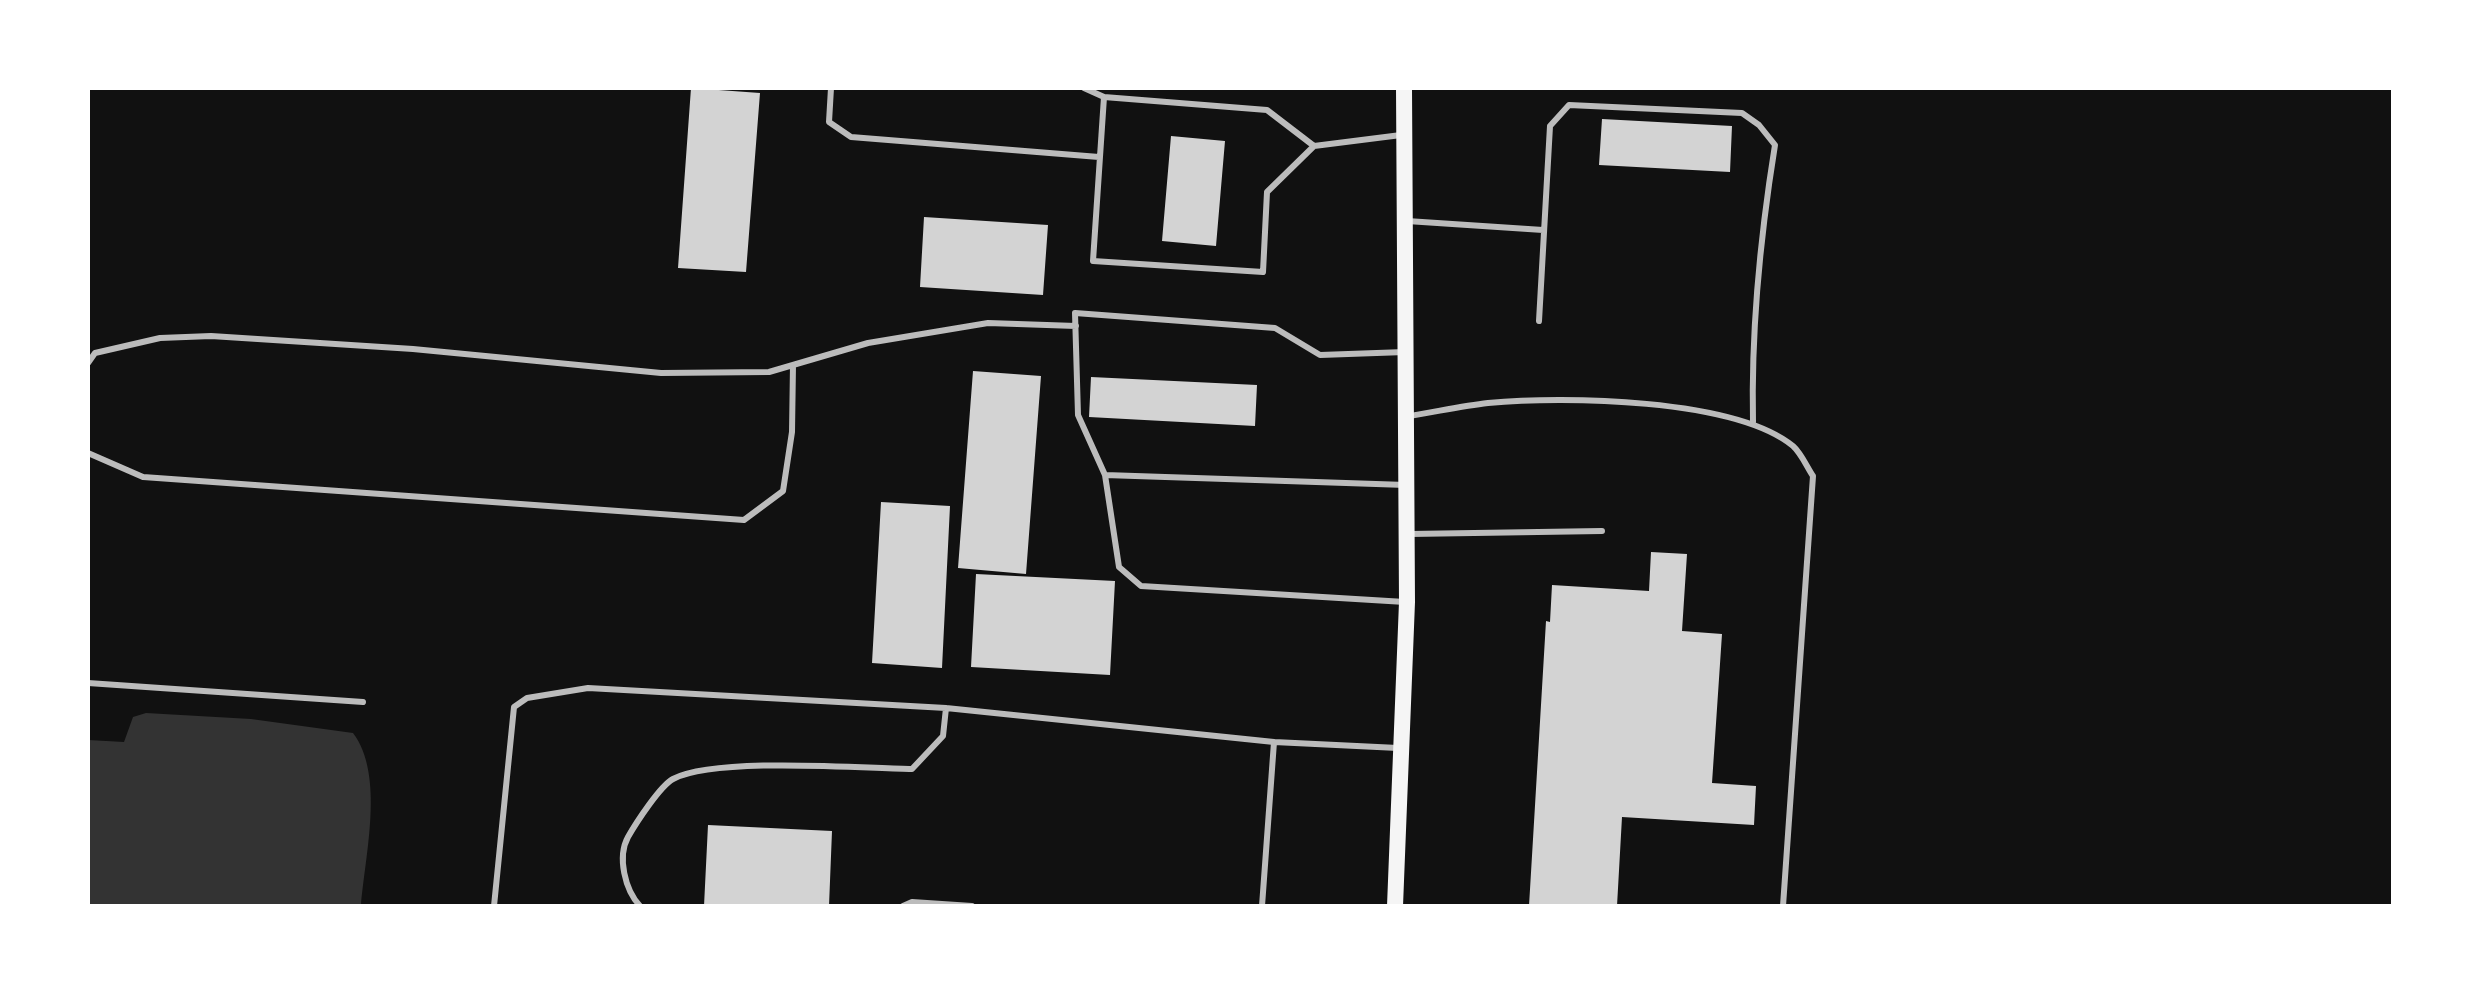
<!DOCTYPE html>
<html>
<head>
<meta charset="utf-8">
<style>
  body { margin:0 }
  #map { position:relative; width:2481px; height:994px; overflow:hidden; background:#111; font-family:Lora,serif }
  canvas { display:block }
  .frame { position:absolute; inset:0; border:90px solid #fff; pointer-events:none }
</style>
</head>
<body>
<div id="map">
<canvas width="2481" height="994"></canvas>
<div class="frame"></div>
</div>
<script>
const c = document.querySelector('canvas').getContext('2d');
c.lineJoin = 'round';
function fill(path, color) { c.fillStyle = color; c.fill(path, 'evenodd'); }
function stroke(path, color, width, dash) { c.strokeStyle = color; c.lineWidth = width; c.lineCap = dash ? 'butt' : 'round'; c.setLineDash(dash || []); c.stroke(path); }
const water = new Path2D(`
  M146,713L251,719L353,733C385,775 365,856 361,906H88V740L124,742L133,717Z`);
const building = new Path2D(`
  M691,88L760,93L746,272L678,268Z
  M1602,119L1732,126L1730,172L1599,165Z
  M1171,136L1225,141L1216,246L1162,241Z
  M924,217L1048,225L1043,295L920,287Z
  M973,371L1041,376L1026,574L958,568Z
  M1091,377L1257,385L1255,426L1089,417Z
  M881,502L950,506L942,668L872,663Z
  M1651,552L1687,554L1682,631L1722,634L1712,783L1756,786L1754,825L1622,817L1617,906H1529L1546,621L1550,622L1552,585L1649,591Z
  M976,574L1115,581L1110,675L971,667Z
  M708,825L832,831L829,906H704Z`);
const service = new Path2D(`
  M831,88L829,122L851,137L1099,157
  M1084,88L1104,97L1267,110L1314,146
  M1104,97L1093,261L1263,272L1267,192L1314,146L1401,135
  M1407,221L1543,230
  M1539,321L1550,126L1569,105L1742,113L1759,125L1775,145C1760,238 1751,328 1753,422
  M88,363L95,353L160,338L211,336L413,349L661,373L769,372L868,343L988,323L1076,326
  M1409,416C1435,412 1462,406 1488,403C1563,396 1734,398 1793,446C1801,453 1807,467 1813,476L1783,906
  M88,453L143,477L744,520L783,491L792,432L793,365
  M1105,475L1406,485
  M1410,534L1602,531
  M1405,602L1141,586L1119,567L1105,475L1078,415L1075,313L1275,328L1320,355L1405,352
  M88,683L363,702
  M494,906L514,707L527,698L588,688L946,708L1274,742
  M640,906C625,890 617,857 628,837C636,823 660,786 673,779C716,757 859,768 912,769L943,736L946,708
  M903,906L912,902L972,906
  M1262,906L1274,742L1398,748`);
const secondary = new Path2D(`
  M1395,906L1407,602L1404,88`);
fill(water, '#333');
fill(building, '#d3d3d3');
stroke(service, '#bcbcbc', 6);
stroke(secondary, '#f5f5f5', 16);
</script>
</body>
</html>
